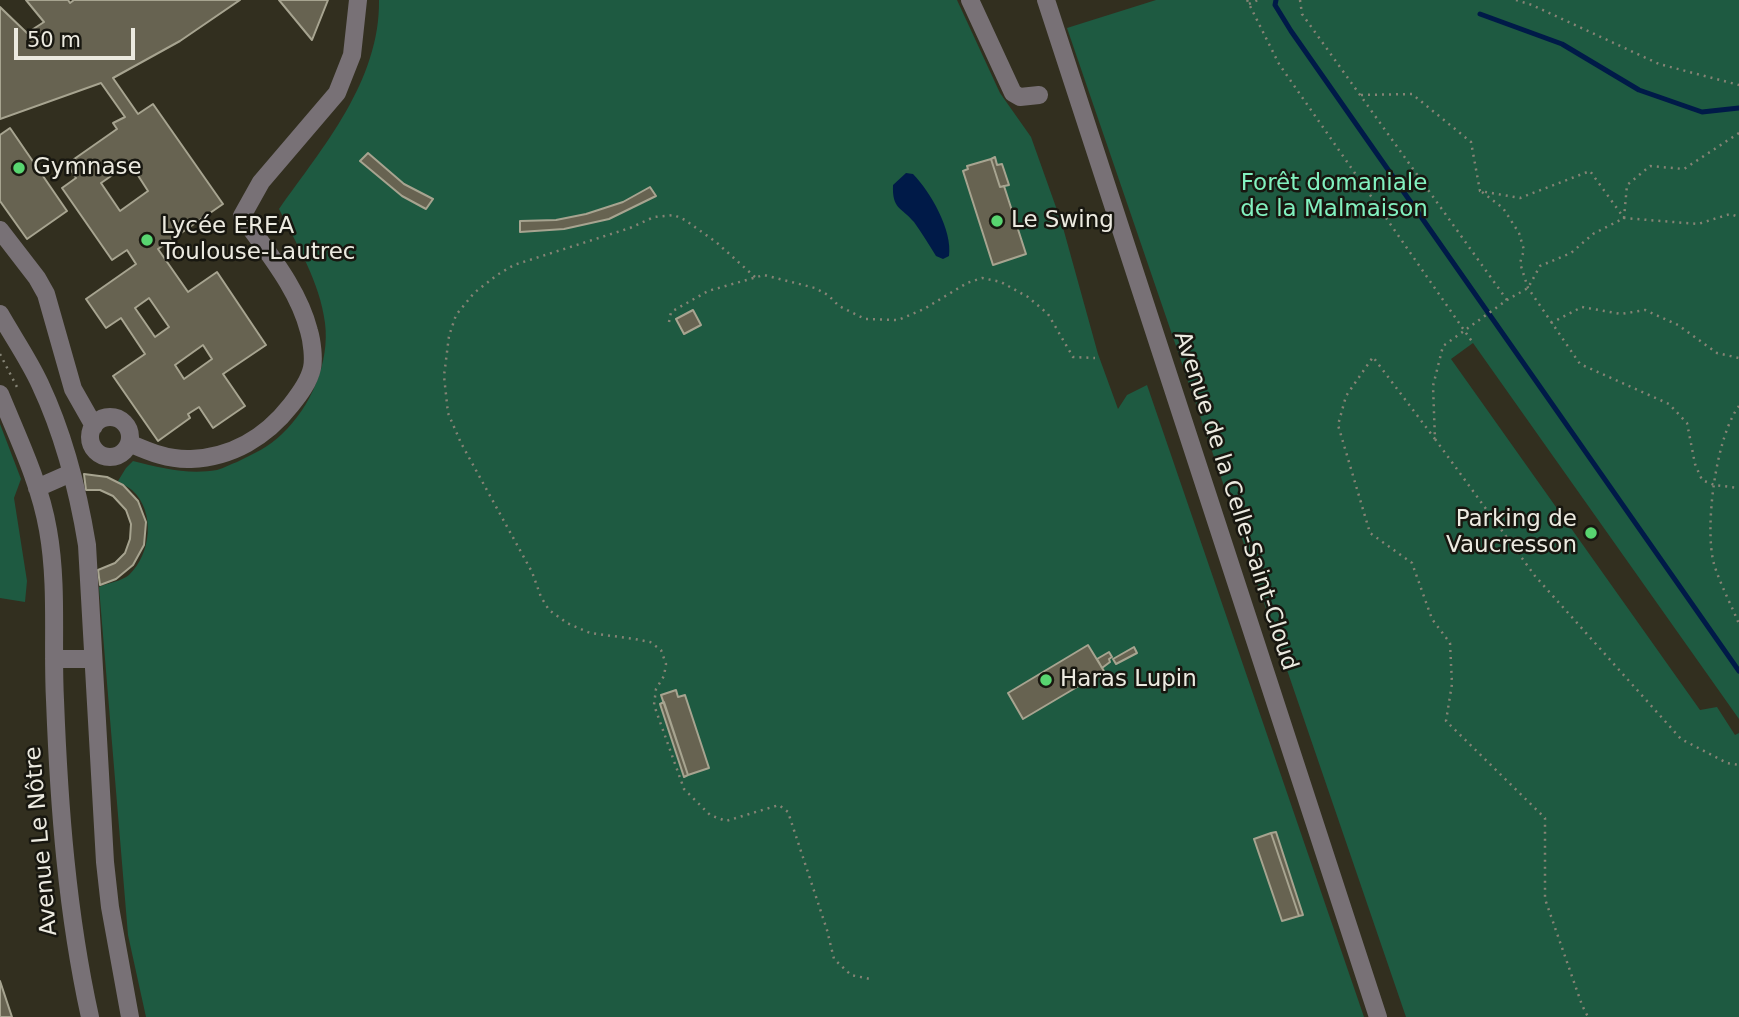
<!DOCTYPE html>
<html>
<head>
<meta charset="utf-8">
<style>
  body { margin:0 }
  #map { position:relative; width:1739px; height:1017px; overflow:hidden; background:#322f1f; font-family:"DejaVu Sans",sans-serif }
  canvas { display:block }
  .scale { position:absolute; left:14px; top:28px; width:121px; height:32px; box-sizing:border-box; border:4px solid #eceae0; border-top:0; padding-left:9px; font-size:21px; line-height:24px; white-space:nowrap; color:#eceae0; -webkit-text-stroke:5px #181710; paint-order:stroke }
</style>
</head>
<body>
<div id="map">
<canvas width="1739" height="1017"></canvas>
<div class="scale">50 m</div>
</div>
<script>
const c = document.querySelector('canvas').getContext('2d');
c.lineJoin = 'round';
function fill(path, color) { c.fillStyle = color; c.fill(path, 'evenodd'); }
function stroke(path, color, width, dash) { c.strokeStyle = color; c.lineWidth = width; c.lineCap = dash ? 'butt' : 'round'; c.setLineDash(dash || []); c.stroke(path); }
function drawText(font, color, halo, rows, align = 'center') {
  c.font = font + ' "DejaVu Sans",sans-serif'; c.lineWidth = 5; c.setLineDash([]); c.textBaseline = 'middle'; c.strokeStyle = halo; c.fillStyle = color; for (const [text, x, y, turn = 0] of rows) {
    c.save(); c.translate(x, y); c.rotate((+turn || 0) * Math.PI / 180); c.textAlign = isNaN(turn) ? turn : align; if (halo) c.strokeText(text, 0, 0); c.fillText(text, 0, 0); c.restore();
  }
}
const green = new Path2D(`
  M379,0H957L1000,93L1031,137L1062,224L1098,354L1118,409L1127,395L1147,385L1364,1017H146L128,935L99,587C108,583 122,581 129,575C151,554 156,512 132,490C128,487 122,484 118,481L126,468L133,461C161,468 188,475 217,470C224,468 231,464 237,462C253,454 269,447 282,434C311,407 330,362 325,323C320,282 297,245 279,209C323,147 380,81 379,0Z
  M1156,0H1739V719L1473,343L1451,359L1700,710L1717,707L1735,735L1739,733V1017H1406L1067,28Z
  M0,424L21,479L14,498L27,581L25,602L0,598Z`);
const water = new Path2D(`
  M906,173L913,174C930,191 953,231 949,256L943,259L936,256C929,245 922,233 914,222C901,207 892,209 893,185Z`);
const stream = new Path2D(`
  M1276,0L1275,5L1291,31L1739,671
  M1480,14L1562,44L1639,90L1702,112L1739,108`);
const building = new Path2D(`
  M26,0H68L70,3L74,0H240L180,41L113,78L138,114L153,104L223,204L158,249L188,292L217,272L266,345L223,374L245,406L213,428L199,407L188,414L190,418L158,441L113,376L145,354L121,318L106,328L86,299L136,264L127,250L112,260L62,188L76,178L67,164L117,129L113,123L125,117L101,83L0,119V7L27,33L44,22ZM130,163L148,191L120,211L101,183ZM149,298L169,327L155,337L135,308ZM203,345L212,359L184,379L175,365Z
  M279,0H328L312,40Z
  M10,128L67,211L27,239L0,201V135Z
  M368,153L404,184L433,199L426,209L402,196L360,161Z
  M995,157L997,165L1002,164L1009,185L1000,187L991,159Z
  M991,159L1000,187L1004,186L1026,254L993,265L963,171L968,169L967,166Z
  M650,187L656,196L609,219L564,229L520,232V221L556,220L586,214L623,202Z
  M693,310L701,325L684,334L676,319Z
  M84,474L107,477L123,485L138,501L146,522L144,545L133,565L116,579L100,585L98,570L115,563L125,553L130,539L131,524L126,510L113,496L100,490H86Z
  M1088,645L1104,671L1023,719L1008,693Z
  M1134,647L1137,653L1116,664L1113,659Z
  M1109,652L1112,657L1109,659L1110,662L1102,668L1097,659Z
  M676,690L678,697L685,695L709,768L688,775L661,695Z
  M664,702L688,775L684,777L660,704Z
  M1276,832L1303,915L1299,916L1271,833Z
  M1271,833L1299,916L1282,921L1254,839Z
  M0,981L12,1017H0Z`);
const path = new Path2D(`
  M1247,0L1279,64L1473,343
  M1300,0L1302,14L1507,300
  M1516,0L1532,5L1659,64L1739,85
  M1249,4L1258,0
  M1361,95L1412,94L1471,142L1480,191L1520,198L1590,171L1624,218L1698,224L1730,214L1739,217
  M1739,133L1684,169L1650,166L1627,185L1624,218L1593,234L1571,253L1540,266L1528,288L1507,300L1443,346L1433,386L1435,439L1535,576L1681,739L1727,763L1739,765
  M1482,192L1503,208L1519,233L1524,250L1520,263L1528,288L1580,364L1669,404L1687,423L1695,464L1702,480L1714,485L1739,488
  M755,277L716,242L685,220L674,215L654,217L630,228L514,265L497,275L474,293L456,315L449,336L444,376L448,413L461,443L532,572L541,597L549,610L567,623L590,633L635,639L650,642L661,650L666,664L664,676L656,689L654,705L684,789L710,815L726,821L779,805L788,812L827,930L834,959L851,975L870,979
  M669,322L671,312L708,291L764,275L815,288L828,295L839,306L865,319L898,320L924,309L967,283L982,278L1001,282L1028,297L1048,314L1073,357L1095,358
  M1551,323L1582,307L1621,314L1645,310L1678,325L1717,353L1739,358
  M0,354L19,391
  M1739,406C1716,436 1704,528 1714,564C1720,584 1731,604 1739,624
  M1435,439L1373,357L1346,396L1338,425L1370,533L1412,563L1432,619L1450,643L1452,684L1446,721L1545,818V899L1582,1005L1588,1017`);
const minor = new Path2D(`
  M970,0L1013,93L1020,97L1039,95
  M1046,0L1378,1017
  M0,230L37,278L46,294L73,389L94,426
  M0,314C13,337 29,360 40,384C64,435 78,490 87,545L105,862L110,907L130,1017
  M0,394C18,438 40,483 48,530C58,586 52,643 55,700C59,806 67,913 90,1017
  M90 437a20 20 0 1 1 40 0a20 20 0 1 1-40 0Z
  M129,443C150,452 168,460 191,459C232,457 266,437 291,405C299,395 309,382 312,368C314,359 312,341 309,331C298,288 267,252 242,216L261,182L337,93L352,55L358,0
  M37,488L71,473
  M54,659H93`);
const markers = [
  [19,168,7,"#58d570"],
  [997,221,7,"#58d570"],
  [147,240,7,"#58d570"],
  [1591,533,7,"#58d570"],
  [1046,680,7,"#58d570"]
];
const poiNames = [
  ["Gymnase",33,168],
  ["Le Swing",1011,221],
  ["Lycée EREA",161,227],
  ["Toulouse-Lautrec",161,253],
  ["Parking de",1577,520,"right"],
  ["Vaucresson",1577,546,"right"],
  ["Haras Lupin",1060,680]
];
const parkNames = [
  ["Forêt domaniale",1334,184],
  ["de la Malmaison",1334,210]
];
const streetNames = [
  ["Avenue de la Celle-Saint-Cloud",1235,501,72],
  ["Avenue Le Nôtre",42,841,-95]
];
fill(green, '#1e5a41');
fill(water, '#001a48');
stroke(stream, '#001a48', 5);
fill(building, '#676351');
stroke(building, '#a7a490', 2);
stroke(path, '#858375', 2.5, [2, 5]);
stroke(minor, '#787176', 18);
for (const [x, y, r, color] of markers) { const dot = new Path2D(); dot.arc(x, y, r, 0, 2 * Math.PI); c.fillStyle = color; c.fill(dot); stroke(dot, '#181710', 2.5); }
drawText('23px', '#eceae0', '#181710', poiNames, 'left');
drawText('23px', '#82f1bf', '#181710', parkNames);
drawText('23px', '#eceae0', '#181710', streetNames);
</script>
</body>
</html>
